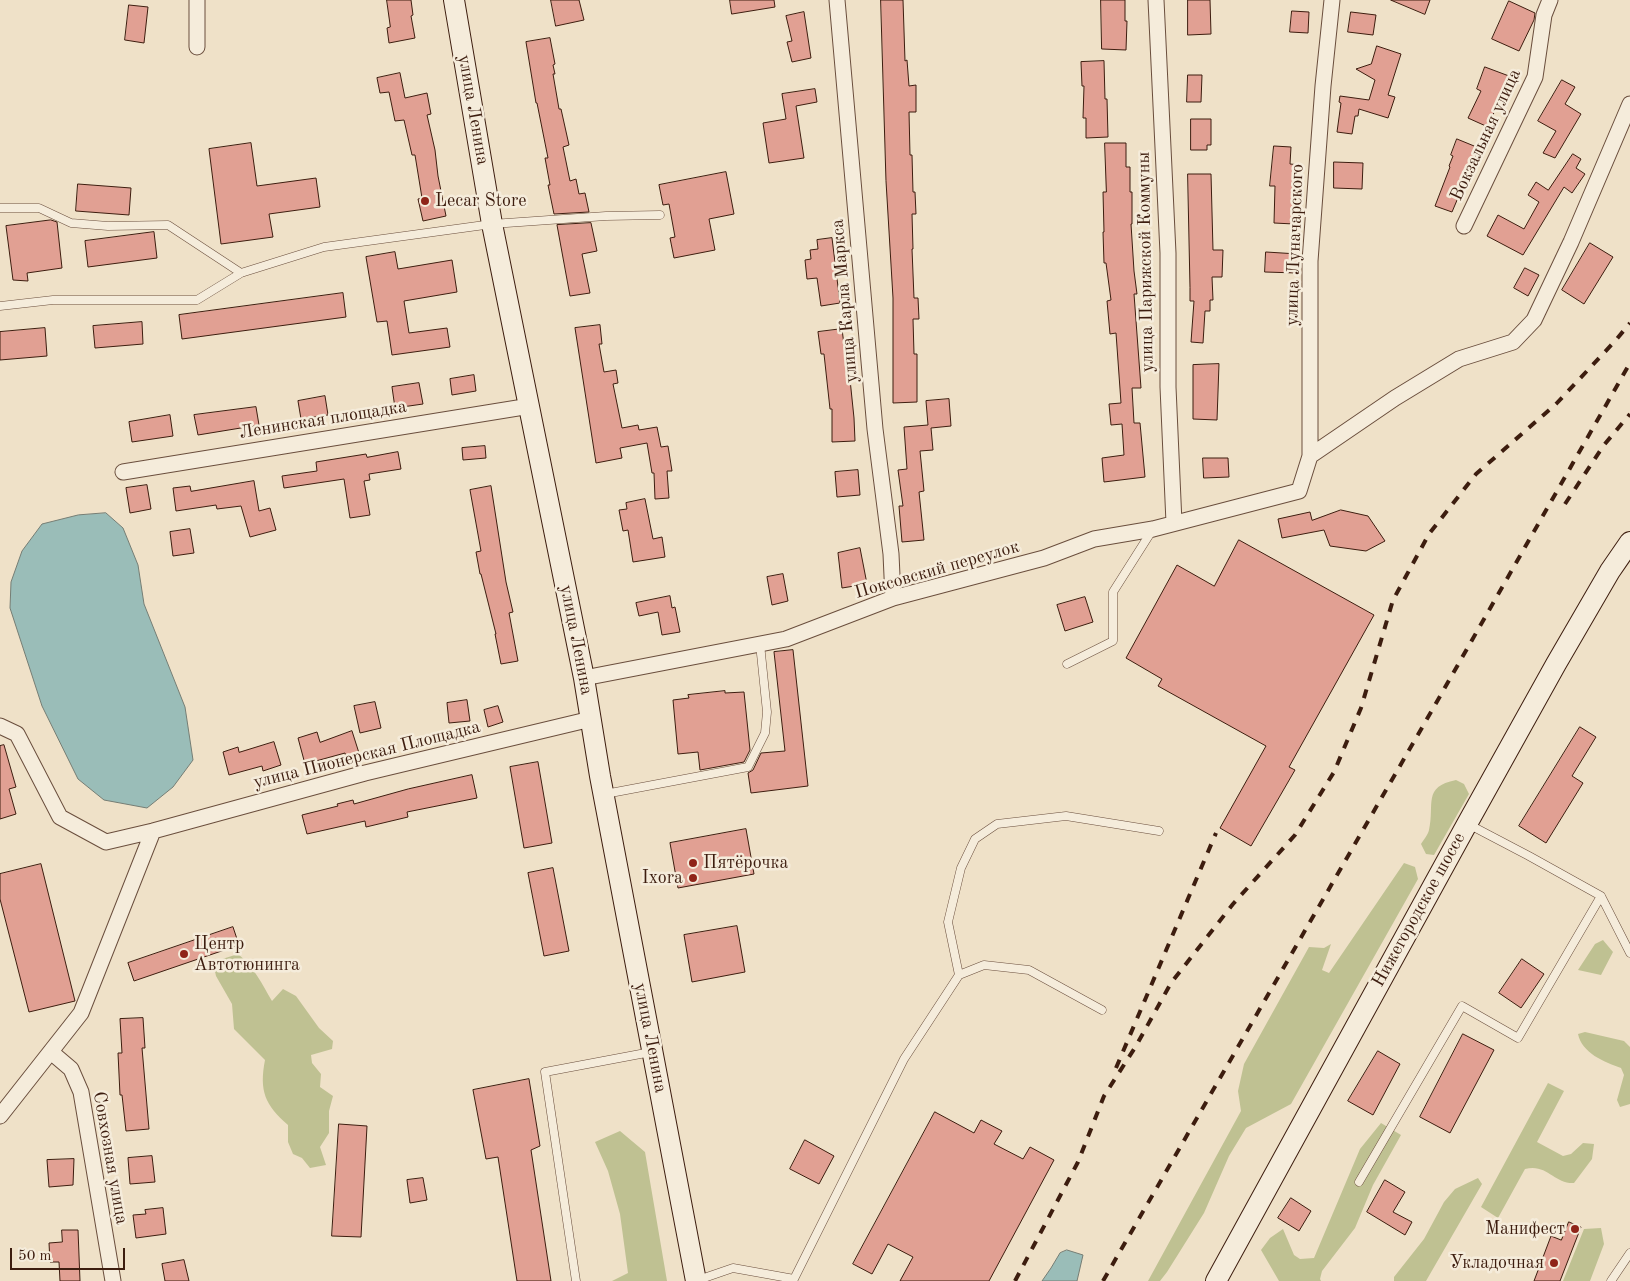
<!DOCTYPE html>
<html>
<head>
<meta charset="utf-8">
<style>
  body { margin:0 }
  #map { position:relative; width:1630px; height:1281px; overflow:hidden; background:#efe1c8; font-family:"Old Standard TT",serif }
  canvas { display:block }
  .scale { position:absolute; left:10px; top:1248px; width:115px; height:22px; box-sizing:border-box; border:2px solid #3d1d0f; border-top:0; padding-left:6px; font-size:15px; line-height:18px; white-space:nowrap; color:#3d1d0f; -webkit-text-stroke:4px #f5ecdb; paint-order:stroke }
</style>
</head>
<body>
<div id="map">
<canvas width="1630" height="1281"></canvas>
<div class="scale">50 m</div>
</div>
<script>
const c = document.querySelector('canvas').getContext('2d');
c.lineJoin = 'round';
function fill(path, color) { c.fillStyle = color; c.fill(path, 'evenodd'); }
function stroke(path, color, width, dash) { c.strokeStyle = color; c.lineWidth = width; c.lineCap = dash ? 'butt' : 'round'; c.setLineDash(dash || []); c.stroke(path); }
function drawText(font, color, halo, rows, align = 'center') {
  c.font = font + ' "Old Standard TT",serif'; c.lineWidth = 5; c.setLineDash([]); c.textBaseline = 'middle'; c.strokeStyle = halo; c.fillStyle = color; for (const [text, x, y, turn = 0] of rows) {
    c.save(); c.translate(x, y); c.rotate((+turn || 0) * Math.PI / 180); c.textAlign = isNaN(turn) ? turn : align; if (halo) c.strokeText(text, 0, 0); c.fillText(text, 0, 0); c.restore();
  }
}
const green = new Path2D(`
  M1456,780L1464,784L1469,794L1434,855L1426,854L1421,844C1424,839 1428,835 1429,830C1435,804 1422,787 1456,780Z
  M1404,863L1415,867L1418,879L1291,1104L1246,1128L1229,1156L1204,1213L1167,1272L1160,1281H1148L1241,1111L1238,1091L1244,1064L1309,947L1324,948L1331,944L1322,970L1329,973Z
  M1603,940L1613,952L1601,975L1578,970L1595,944Z
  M238,954C254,967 262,984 272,1001L283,989L296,996L319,1028L333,1041L332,1049L311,1055L312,1063L321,1074L320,1087L333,1096L329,1111V1133L320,1147L326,1165L310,1168L302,1158L293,1154L288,1142V1125C265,1105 259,1091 265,1060L234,1029L232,1004L216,976L213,962Z
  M1585,1032L1624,1041L1630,1047V1104L1620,1107L1617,1100L1624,1075L1621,1068C1604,1062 1582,1053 1578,1034Z
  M1548,1083L1564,1091L1537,1142L1563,1156L1571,1154L1583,1143L1594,1144L1592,1159L1574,1183C1554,1184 1547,1163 1525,1169L1498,1218L1481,1207Z
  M1381,1123L1401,1135L1373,1185L1355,1228L1322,1271L1320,1279L1321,1281H1279L1261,1250L1270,1238L1283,1229L1294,1255L1300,1259L1314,1258L1360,1149Z
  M620,1131L645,1152L667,1281H612L628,1273L620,1214L608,1171L595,1142Z
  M1478,1178L1482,1184L1426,1281H1394V1277L1424,1239L1444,1202L1455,1189Z
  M1601,1228L1604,1244L1590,1281H1563L1584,1229Z`);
const water = new Path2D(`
  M106,513L123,528L138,565L144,604L185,707L193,760L173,787L147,808L104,800L78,779L42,706L10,608L11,582L22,551L42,524L78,515Z
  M1067,1250L1083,1255L1077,1281H1042L1051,1268L1060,1253Z`);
const building = new Path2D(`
  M387,0H411L413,15L411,16L415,38L389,43L387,28L390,27Z
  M551,0H579L584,20L556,26Z
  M730,0H774L775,7L732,14Z
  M881,0H903L905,61L907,60L909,86L916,85V112H909L910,155H912L913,192H915L916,214H912L913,249H912L914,298H918L919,319H913L914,354H917V402L893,403V298L886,181Z
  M1101,0H1125V21H1127L1126,50L1102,49Z
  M1188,0H1210L1211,34L1188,35Z
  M1391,0H1430L1425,14Z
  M1509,1L1535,13L1534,20L1519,51L1492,39Z
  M129,5L148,7L144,43L125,40Z
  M1292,11L1309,12L1308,33L1290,32Z
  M804,12L811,58L792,62L787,42L792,41L786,16Z
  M1351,12L1376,15L1373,35L1348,32Z
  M550,38L555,64L553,65L555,74H553L559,109H561L569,145L563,147L570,181L576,179L579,194L585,193L589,212L554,214L548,185H550L545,158H548L537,103H536L526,42Z
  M1377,46L1401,54L1388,95L1395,97L1388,118L1359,109L1358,116H1355L1352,134L1337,132L1341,103L1339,102L1340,96L1369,100L1375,80L1356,69L1371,64Z
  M1104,61L1105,99H1107L1108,137L1086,138V118H1083L1084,86H1082L1081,62Z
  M1485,67L1509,76L1488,127L1468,118L1481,91L1477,89Z
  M400,73L405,98L427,93L431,114L427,115L435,150L438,176L446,216L423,221L418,199L422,198L415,155H412L404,120L395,121L389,92L380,93L377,78Z
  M1188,75H1202L1201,102H1187Z
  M1562,80L1575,87L1565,104L1581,114L1555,158L1543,153L1556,131L1538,121Z
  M815,89L817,102L796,106L804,158L769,163L763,123L786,119L782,94Z
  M1191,119H1211V145H1207V150H1191Z
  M1457,139L1479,148L1452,212L1435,206L1450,167L1449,166L1453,156L1451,155Z
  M251,143L257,186L316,178L320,207L269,214L273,237L221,244L209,149Z
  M1105,143H1126V167H1130V192H1132V224H1131L1134,271L1137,294H1134L1141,388H1132L1134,423H1140L1145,477L1104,482L1102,458L1124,455L1122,424L1111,425L1109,404L1121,403L1116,333L1110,334L1107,301L1111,300L1106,263H1104L1103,232H1104L1103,192H1106Z
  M1274,146L1291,147L1290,164L1301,165L1298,188H1296L1294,224L1274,223L1275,186H1270Z
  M1573,154L1581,159L1576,168L1585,174L1572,193L1564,187L1523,255L1487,236L1498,215L1524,229L1539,202L1528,195L1536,182L1548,190Z
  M1334,162L1363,163L1362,189L1334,188Z
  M726,172L734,214L709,219L715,250L674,258L670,238L675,237L669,204L663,205L659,185Z
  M1188,174H1211L1213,250H1223L1222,277H1212L1213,300H1210V311H1205L1203,343L1191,342L1194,301H1190V288Z
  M78,184L131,188L129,215L76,211Z
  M51,220L57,222L62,268L27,273L28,281L13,280L6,226Z
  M591,223L597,251L582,254L590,293L570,296L557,225Z
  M154,232L157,258L88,267L85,241Z
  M832,238L840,303L821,306L817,278L807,279L805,260L811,259L810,250L818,249L817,240Z
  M1590,243L1613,257L1584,304L1562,290Z
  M395,252L398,269L452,260L457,292L404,301L409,333L447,328L450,347L392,355L387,321L377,322L366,257Z
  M1266,252L1298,254L1297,273L1265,272Z
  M1525,268L1539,275L1528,296L1514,288Z
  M343,293L346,317L182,339L179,315Z
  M142,322L143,344L95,348L93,326Z
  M600,325L602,344H599L604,372L616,370L618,383L613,384L622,428L638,425L639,430L657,427L661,447L668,446L672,471H667L669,498L655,499L654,473H652L647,443L620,448L622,458L596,463L575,328Z
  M45,328L47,356L0,360V332Z
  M842,329L846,360H848L854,418L855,441L832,442V409H830L824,354H821L818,332Z
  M1219,364L1217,420L1193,419V365Z
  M474,375L476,391L452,395L450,379Z
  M419,383L423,404L395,408L392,387Z
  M325,396L328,415L301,419L298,401Z
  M949,399L951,426L931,428L933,450L920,451L924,491L919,492L924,540L902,542L899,506H903L898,470L907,469L904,427L928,425L926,401Z
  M256,407L259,425L198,435L194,415Z
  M170,415L173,436L132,442L129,422Z
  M485,446L486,458L463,460L462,448Z
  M398,452L401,469L369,474L370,480L364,481L370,515L350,518L344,479L284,488L282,476L317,471L316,462L366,454L367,457Z
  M1203,458H1228L1229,477L1204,478Z
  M858,470L860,495L837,497L835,472Z
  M254,481L259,511L270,508L276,530L250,537L241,506L217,509L216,505L176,511L173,488L190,486L191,491Z
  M147,485L151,509L130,513L126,488Z
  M491,486L506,582L513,612L509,613L518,661L501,664L495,634H496L481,574H480L476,552L481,551L470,490Z
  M645,499L653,539L662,537L665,557L633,562L628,530L623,531L619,510L627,509L626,503Z
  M1341,510L1368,516L1385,541L1366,551L1330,546L1324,530L1282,538L1278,519L1310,512L1312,520Z
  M190,529L194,553L173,556L170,532Z
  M1239,540L1374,615L1289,767L1295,770L1251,846L1220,828L1266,746L1158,686L1162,679L1126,658L1177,565L1214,586Z
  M860,548L867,584L842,588L838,553Z
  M783,574L788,601L772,605L767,577Z
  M670,596L672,608L675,607L680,632L662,635L658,612L639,616L636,603Z
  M1085,597L1093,622L1065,631L1057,605Z
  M793,650L808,786L751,793L748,773L753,770L761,753L785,751L774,652Z
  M725,691V693L744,692L750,750L744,762L700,770L698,752L678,754L673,700L689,698L688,695Z
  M467,700L470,721L449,723L447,703Z
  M375,702L381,728L360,733L354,706Z
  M498,706L503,722L488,727L484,710Z
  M1580,727L1596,737L1572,776L1583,783L1546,843L1519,826Z
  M352,731L359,753L346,757L345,753L305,764L298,738L317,732L320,742Z
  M274,742L281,765L263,771L262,766L229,775L223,752L238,747L239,752Z
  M4,745L16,787L9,789L16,814L0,819V746Z
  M538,762L552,843L524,848L510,767Z
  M472,775L477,798L407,812L408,817L366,827L365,821L307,834L302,815L338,806L337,804L353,800L354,804L408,789Z
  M746,829L754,874L678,888L670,843Z
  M41,864L75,1001L29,1012L0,899V874Z
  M553,868L569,951L544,956L528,873Z
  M737,926L745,972L692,982L684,935Z
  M233,927L239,945L134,981L128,963Z
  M1522,959L1544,974L1521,1008L1499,993Z
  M143,1018L145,1048H142L149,1129L126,1131L122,1095H120L118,1053H122L120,1019Z
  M1463,1034L1494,1050L1450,1133L1420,1117Z
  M1378,1051L1400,1064L1373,1115L1348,1101Z
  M529,1079L540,1146L531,1150L551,1281H517L498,1157L486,1159L473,1090Z
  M935,1112L974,1133L981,1120L1002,1131L994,1144L1023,1159L1030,1147L1054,1160L989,1281H900L913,1257L888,1244L872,1274L853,1264Z
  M339,1124L367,1126L361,1237L332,1236Z
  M805,1140L834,1156L819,1184L790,1169Z
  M152,1156L155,1182L130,1184L128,1158Z
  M74,1159L73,1185L49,1187L47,1160Z
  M423,1178L427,1200L410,1203L407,1180Z
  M1385,1180L1405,1192L1393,1212L1412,1222L1405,1235L1367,1212Z
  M1291,1198L1311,1211L1299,1231L1278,1218Z
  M163,1208L166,1234L136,1238L133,1215L146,1214L145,1210Z
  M1569,1222L1581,1227L1560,1281H1534L1551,1236L1561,1240Z
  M62,1230H78L80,1281H60L59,1262H50L49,1243L62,1242Z
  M184,1260L189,1281H165L162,1264Z`);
const lane = new Path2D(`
  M0,208H39L71,223L108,226L168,225L241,273
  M0,306L53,300H197L241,273L324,247L492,224L606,216L660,215
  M1067,664L1113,641V592L1153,529
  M605,794L748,767L765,733L767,712L760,644
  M1468,824L1529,856L1601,896L1630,953
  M959,975L948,922L961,868L975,839L997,824L1066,816L1159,831
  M1359,1182L1462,1006L1518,1038L1601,896
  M698,1280L733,1268L794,1279L904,1059L959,975L984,965L1029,970L1102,1010
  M576,1281L545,1072L651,1052
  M1611,1281L1630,1253`);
const street = new Path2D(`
  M837,0L875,429L891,554L893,598
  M1156,0L1168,253V387L1174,523
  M197,47V0
  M1464,226L1535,77L1544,15L1550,0
  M1310,456L1395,398L1459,359L1513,342L1534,320L1571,242L1630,104
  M123,472L530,406
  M584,678L786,639L893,598L1044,558L1094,539L1153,529L1299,491L1310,456V261L1323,86L1332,0
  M0,726L17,734L60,817L106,842L153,831L365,773L591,719
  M51,1052L71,1069L81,1092L113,1281
  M0,1116L81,1013L153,831`);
const secondary = new Path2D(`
  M454,0L492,224L584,678L600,776L696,1281
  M1216,1281L1467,824L1556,664L1610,571L1630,542`);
const rail = new Path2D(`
  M1565,504L1604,445L1630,414
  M1116,1068L1216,833
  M1015,1281L1078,1162L1104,1096L1136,1046L1171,983L1233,904L1295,835L1334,772L1361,708L1393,600L1429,534L1476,474L1556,404L1616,340L1630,323
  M1103,1281L1431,712L1630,363`);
const markers = [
  [425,201,5,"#8f2418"],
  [693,863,5,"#8f2418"],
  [693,878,5,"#8f2418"],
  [184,954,5,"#8f2418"],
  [1575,1229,5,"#8f2418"],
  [1554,1263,5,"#8f2418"]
];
const streetNames = [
  ["улица Ленина",473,110,80],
  ["Вокзальная улица",1486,135,-65],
  ["улица Луначарского",1295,245,-88],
  ["улица Парижской Коммуны",1146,262,-91],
  ["улица Карла Маркса",845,301,-95],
  ["Ленинская площадка",323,420,-9],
  ["Поксовский переулок",937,570,-16],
  ["улица Ленина",576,640,79],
  ["улица Пионерская Площадка",367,755,-14],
  ["Нижегородское шоссе",1419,910,-61],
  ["улица Ленина",650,1038,79],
  ["Совхозная улица",110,1158,80]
];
const poiNames = [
  ["Lecar Store",435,201],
  ["Пятёрочка",703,863],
  ["Ixora",683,878,"right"],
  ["Центр",194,944],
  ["Автотюнинга",194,965],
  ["Манифест",1565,1229,"right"],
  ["Укладочная",1544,1263,"right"]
];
fill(green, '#bfc192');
fill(water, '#9abdb8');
stroke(water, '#757d74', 1);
fill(building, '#e1a093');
stroke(building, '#3d1d0f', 1);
stroke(lane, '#6a4e3d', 9);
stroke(street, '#6a4e3d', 17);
stroke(secondary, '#3d1d0f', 22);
stroke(lane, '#f5ecdb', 8);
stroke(street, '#f5ecdb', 15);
stroke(secondary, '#f5ecdb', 20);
stroke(rail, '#3d1d0f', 4, [9, 9]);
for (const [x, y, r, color] of markers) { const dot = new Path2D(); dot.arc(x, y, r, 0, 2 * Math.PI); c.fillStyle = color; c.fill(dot); stroke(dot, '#f5ecdb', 2); }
drawText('18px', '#3d1d0f', '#f5ecdb', streetNames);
drawText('18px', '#3d1d0f', '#f5ecdb', poiNames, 'left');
</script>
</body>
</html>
